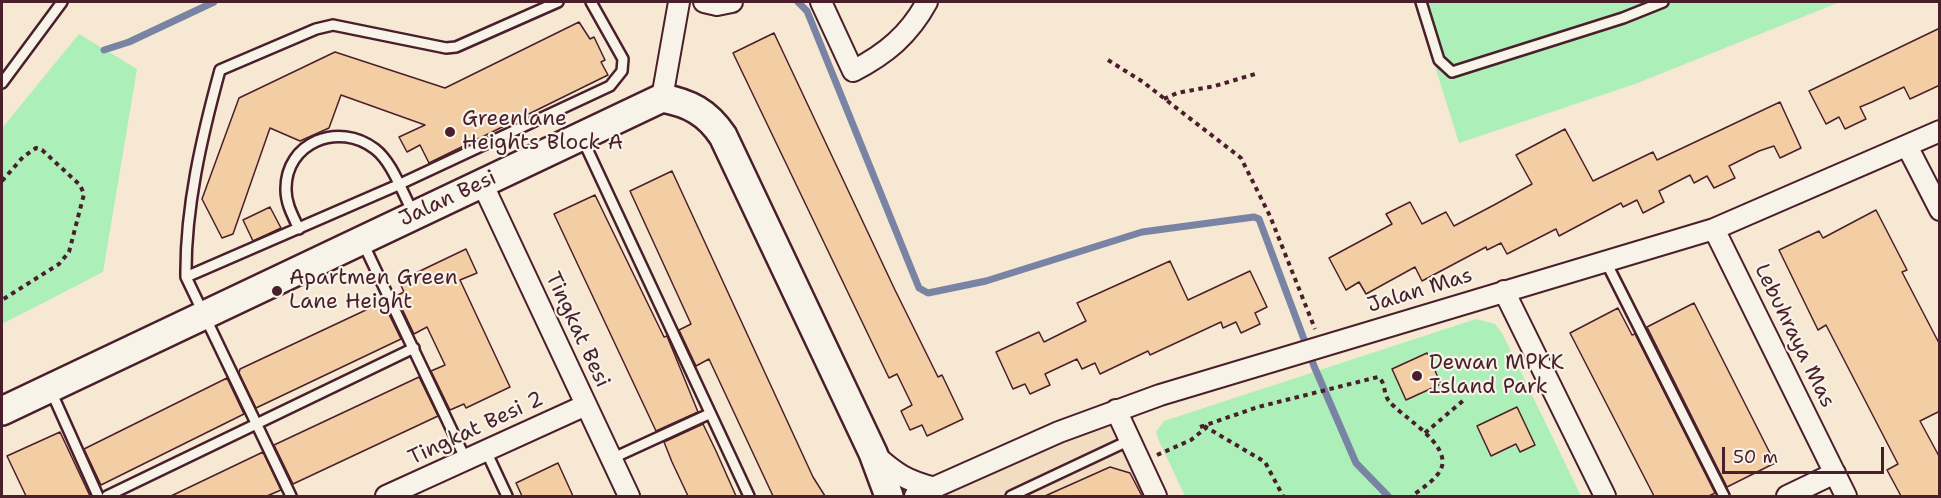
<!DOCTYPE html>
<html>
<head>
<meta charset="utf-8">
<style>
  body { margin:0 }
  #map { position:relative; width:1941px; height:498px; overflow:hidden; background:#f6e8d3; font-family:"Shantell Sans",sans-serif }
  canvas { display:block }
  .frame { position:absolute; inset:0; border:3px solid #4a1f2b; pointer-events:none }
  .scale { position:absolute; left:1722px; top:447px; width:162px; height:27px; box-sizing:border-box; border:3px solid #4a1f2b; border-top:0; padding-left:8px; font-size:18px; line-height:21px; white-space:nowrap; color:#4a1f2b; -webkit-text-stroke:4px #f7f3e8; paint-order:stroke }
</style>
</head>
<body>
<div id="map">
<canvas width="1941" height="498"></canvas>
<div class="frame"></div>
<div class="scale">50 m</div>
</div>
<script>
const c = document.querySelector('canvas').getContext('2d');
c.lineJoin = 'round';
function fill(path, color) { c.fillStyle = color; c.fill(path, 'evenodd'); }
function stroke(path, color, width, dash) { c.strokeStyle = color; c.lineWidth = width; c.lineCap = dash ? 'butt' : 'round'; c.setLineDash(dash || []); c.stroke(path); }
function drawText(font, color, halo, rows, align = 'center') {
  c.font = font + ' "Shantell Sans",sans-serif'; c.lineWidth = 4.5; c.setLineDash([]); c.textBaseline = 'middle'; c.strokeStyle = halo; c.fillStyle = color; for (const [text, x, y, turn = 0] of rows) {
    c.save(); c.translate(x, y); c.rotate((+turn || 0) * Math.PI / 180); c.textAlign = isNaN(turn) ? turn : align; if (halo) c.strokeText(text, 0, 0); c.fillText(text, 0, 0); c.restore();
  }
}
const built = new Path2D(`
  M1116,410L1156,496H914Z`);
const green = new Path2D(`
  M1415,2H1840L1635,84L1459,143Z
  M79,34L137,69L103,272L2,324V128Z
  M1476,319L1495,324L1502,333L1581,496H1185L1159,441L1156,432L1164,421Z`);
const stream = new Path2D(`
  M798,2L807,11L919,288L928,293L986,281L1142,232L1254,217L1259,219L1314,366L1356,463L1388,496
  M104,50L129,42L214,2`);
const building = new Path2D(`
  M579,22L590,39L594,37L605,60L601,62L608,75L429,163L420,145L407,152L399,137L425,125L341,95L329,128L300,141L270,128L233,234L222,238L202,199L239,98L335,52L445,88Z
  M1940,28V85L1910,99L1904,87L1872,102L1860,107L1866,119L1845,129L1839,117L1826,124L1809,91Z
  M774,33L895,290L938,377L942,375L963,419L927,436L922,425L910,430L901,411L912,405L897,374L889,378L733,53Z
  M1780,102L1801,148L1780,158L1774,146L1759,151L1729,166L1735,178L1714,188L1707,176L1694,183L1690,175L1659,191L1664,202L1643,213L1637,200L1623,207L1621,203L1559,236L1556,229L1507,254L1501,243L1487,250L1486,247L1422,281L1415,267L1366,294L1359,282L1346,290L1329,258L1392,224L1386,214L1410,202L1422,224L1446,212L1454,226L1494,205L1532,184L1516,155L1565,129L1593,181L1653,152L1657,160Z
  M672,171L813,477L825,496H773L709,359L696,366L679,330L691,324L630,191Z
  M595,195L664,337L667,336L698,412L656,431L554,214Z
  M270,207L281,228L253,241L243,220Z
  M1876,210L1907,270L1902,272L1940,345V411L1920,421L1940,458V496H1901L1887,470L1898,464L1826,325L1818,330L1779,250L1819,231L1823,238Z
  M466,249L477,273L460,280L510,387L466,408L464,404L450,410L431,371L445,365L427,327L414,334L396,296L404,292L399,281Z
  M1170,261L1188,300L1250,271L1267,307L1255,313L1260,324L1241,333L1236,322L1223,328L1221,322L1150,355L1148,351L1100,374L1095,363L1082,369L1077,359L1045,374L1050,385L1030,394L1025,384L1013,389L996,352L1039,332L1044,342L1086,321L1077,303Z
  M383,302L401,339L256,408L239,373L240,369Z
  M1694,303L1775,463L1727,487L1647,327Z
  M1618,308L1632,335L1635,334L1715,493L1709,496H1654L1570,333Z
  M1427,353L1441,384L1406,400L1392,369Z
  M419,377L438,416L293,484L274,445Z
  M227,378L244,414L101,485L84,449Z
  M1517,407L1535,445L1520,452L1516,444L1491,456L1477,426Z
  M703,424L716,451L736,496H688L672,462L664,442Z
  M60,432L90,496H26L7,456Z
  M263,452L281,490L267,496H171Z
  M558,463L573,496H522L516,483Z
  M1110,467L1130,473L1142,496H1045Z`);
const path = new Path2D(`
  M1108,60L1143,82L1241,158L1270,216L1315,329
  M1164,99L1177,93L1215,86L1255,74
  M2,181L23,157L36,148L42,150L80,185L84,194L69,252L59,264L2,300
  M1204,426L1265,462L1283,496
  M1200,427L1258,407L1378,377C1386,382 1383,394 1389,401C1402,417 1448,442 1442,466C1439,478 1421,489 1412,496
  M1425,433L1465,399
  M1157,455L1191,440L1207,427`);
const lane = new Path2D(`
  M1421,2L1439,60L1452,72L1623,18L1663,2
  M2,83L62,2
  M582,138L749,496
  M299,229C293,216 286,204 286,190C285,142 339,121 375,149C393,163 402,193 413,212
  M363,243L466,460
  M1605,260L1724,496
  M186,277L398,185L610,86L622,71L623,59L591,2
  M51,391L98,496
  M486,451L507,496
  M611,459L709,414
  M107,496L414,348
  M291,496L186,277C185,208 202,136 220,70L316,29L333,25L446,48L456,47L558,2
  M1011,496L1130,440`);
const street = new Path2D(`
  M704,2L717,5L732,2
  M821,2L853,71C886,54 909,35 927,2
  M662,98L679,2
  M1907,146L1940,210
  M482,183L629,496
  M1714,229L1846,496
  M1504,291L1605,496
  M1116,410L1156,496
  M875,455C896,474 907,481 935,488
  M386,496L586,405
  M915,496L1059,432L1160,395L1714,229L1940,131
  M1787,496L1835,473`);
const secondary = new Path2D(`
  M2,411L662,98C689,103 707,112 723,136L873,453L889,496`);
const markers = [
  [450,132,6,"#4a1f2b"],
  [277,291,6,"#4a1f2b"],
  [1417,376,6,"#4a1f2b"]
];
const poiNames = [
  ["Greenlane",462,120],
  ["Heights Block A",462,144],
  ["Apartmen Green",289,279],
  ["Lane Height",289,303],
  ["Dewan MPKK",1429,364],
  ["Island Park",1429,388]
];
const streetNames = [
  ["Jalan Besi",448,199,-25],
  ["Jalan Mas",1420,291,-17],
  ["Tingkat Besi",577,330,65],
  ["Lebuhraya Mas",1794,336,64],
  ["Tingkat Besi 2",476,429,-25]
];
fill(built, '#f2dcc2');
fill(green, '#acefb9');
stroke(stream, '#7984a4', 7);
fill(building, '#f3cda3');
stroke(building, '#4a1f2b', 1.5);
stroke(lane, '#4a1f2b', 14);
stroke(street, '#4a1f2b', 24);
stroke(secondary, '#4a1f2b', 32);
stroke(path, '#4a1f2b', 4, [4.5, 4.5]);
stroke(lane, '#f7f3e8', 9);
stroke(street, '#f7f3e8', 20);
stroke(secondary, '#f7f3e8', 27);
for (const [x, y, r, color] of markers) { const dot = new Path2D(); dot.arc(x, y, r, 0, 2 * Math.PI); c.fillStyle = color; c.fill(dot); stroke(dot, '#f7f3e8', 2); }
drawText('21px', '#4a1f2b', '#f7f3e8', poiNames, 'left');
drawText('21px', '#4a1f2b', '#f7f3e8', streetNames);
</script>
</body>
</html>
